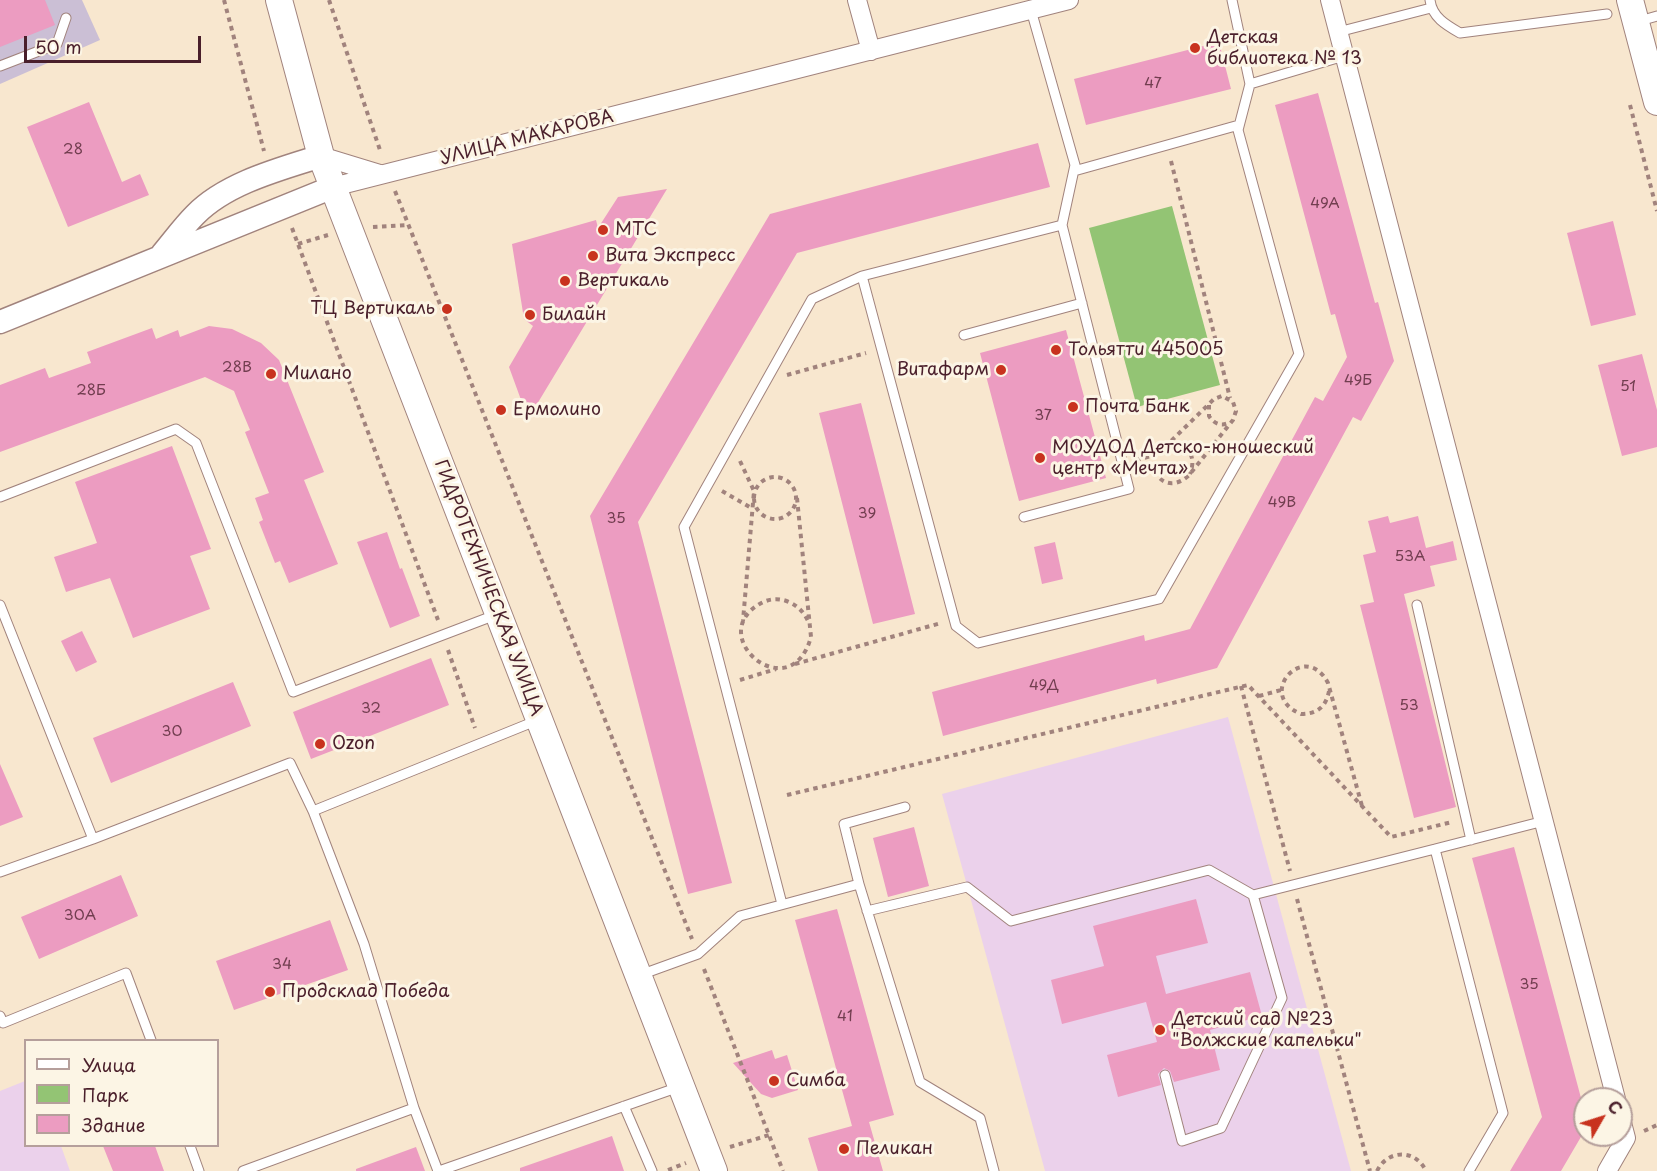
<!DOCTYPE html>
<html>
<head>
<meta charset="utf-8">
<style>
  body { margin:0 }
  #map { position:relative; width:1657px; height:1171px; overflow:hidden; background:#f8e7cf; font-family:"Playpen Sans",sans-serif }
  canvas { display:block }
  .legend { position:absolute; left:24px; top:1039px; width:195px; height:108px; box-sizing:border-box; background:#fcf5e5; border:2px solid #b59f9b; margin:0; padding:8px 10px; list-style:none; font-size:18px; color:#4a1f2b }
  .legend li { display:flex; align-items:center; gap:12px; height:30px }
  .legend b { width:30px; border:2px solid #b59f9b }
  .north { position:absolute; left:1573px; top:1087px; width:60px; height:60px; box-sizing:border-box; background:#fcf5e5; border:2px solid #b59f9b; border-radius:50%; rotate:51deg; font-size:16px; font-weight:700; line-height:24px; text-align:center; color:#4a1f2b }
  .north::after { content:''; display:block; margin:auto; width:21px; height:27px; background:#c8321e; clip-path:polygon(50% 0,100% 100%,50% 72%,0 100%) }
  .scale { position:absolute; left:24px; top:36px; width:177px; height:27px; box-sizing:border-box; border:3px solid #4a1f2b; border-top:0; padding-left:8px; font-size:18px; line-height:21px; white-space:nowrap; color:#4a1f2b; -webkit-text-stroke:4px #fcf5e5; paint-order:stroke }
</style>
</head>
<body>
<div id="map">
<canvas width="1657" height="1171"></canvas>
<ul class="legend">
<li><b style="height:8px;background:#fff"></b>Улица</li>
<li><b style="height:16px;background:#93c474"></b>Парк</li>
<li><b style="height:16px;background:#ec9cc1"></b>Здание</li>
</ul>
<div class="north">С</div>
<div class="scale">50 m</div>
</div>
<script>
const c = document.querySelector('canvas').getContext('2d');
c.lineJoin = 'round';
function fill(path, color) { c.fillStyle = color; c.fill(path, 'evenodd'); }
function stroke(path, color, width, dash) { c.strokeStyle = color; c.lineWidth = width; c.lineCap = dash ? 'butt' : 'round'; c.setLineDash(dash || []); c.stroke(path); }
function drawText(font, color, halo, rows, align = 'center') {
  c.font = font + ' "Playpen Sans",sans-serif'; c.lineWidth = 6; c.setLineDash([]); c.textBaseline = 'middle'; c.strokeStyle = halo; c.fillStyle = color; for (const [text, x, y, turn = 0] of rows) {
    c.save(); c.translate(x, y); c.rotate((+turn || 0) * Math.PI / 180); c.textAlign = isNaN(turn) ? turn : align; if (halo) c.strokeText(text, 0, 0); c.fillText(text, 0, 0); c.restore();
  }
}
const built = new Path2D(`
  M1228,717L1351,1171H1045L942,794Z
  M25,1081L26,1146H61L70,1171H0V1091Z`);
const industrial = new Path2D(`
  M0,0H82L100,40L0,84Z`);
const green = new Path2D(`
  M1172,206L1220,385L1137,407L1089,228Z`);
const building = new Path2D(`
  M0,0H45L55,25L0,47Z
  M1219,42L1231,89L1086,125L1074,79Z
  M1318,93L1375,303L1378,302L1394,361L1361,421L1353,417L1217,668L1157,684L1156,679L943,736L932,692L1144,635L1145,641L1190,629L1315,397L1323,401L1347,357L1335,314L1331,315L1275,105Z
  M89,102L122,182L140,174L149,195L68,227L27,127Z
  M1038,143L1050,187L797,253L638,522L732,883L688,894L590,516L770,214Z
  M667,189L528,419L509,367L533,326L524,319L512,244L596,220L598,228L618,197Z
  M1613,221L1636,315L1591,326L1567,233Z
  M209,326L232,329L261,343L279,360L324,472L304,480L338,564L289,583L280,561L275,563L259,522L263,520L255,498L269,493L245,432L250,430L240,406L234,391L205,377L0,452V385L45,368L49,378L91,363L87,352L152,328L156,339L178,330L180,337Z
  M1066,330L1106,478L1019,501L980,353Z
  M1642,354L1657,410V447L1622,456L1598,365Z
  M861,403L915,614L873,624L819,413Z
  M172,446L211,549L190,556L210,609L133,638L110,578L66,592L54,557L97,543L75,482Z
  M1388,516L1390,523L1418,516L1426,548L1453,541L1457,560L1430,566L1435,586L1404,594L1456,807L1414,818L1360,605L1374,602L1363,555L1376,552L1368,521Z
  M387,532L400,569L402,568L420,616L390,628L357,542Z
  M1055,542L1063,579L1042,584L1034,547Z
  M82,631L97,662L76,672L61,641Z
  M431,658L449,705L311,759L293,712Z
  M233,682L251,726L111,783L93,738Z
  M0,764L23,817L0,826Z
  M914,827L929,886L888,897L873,838Z
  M1514,847L1585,1113V1130L1561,1171H1510L1542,1117L1472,858Z
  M121,875L138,916L39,959L21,917Z
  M1196,899L1208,943L1156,956L1166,994L1250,972L1262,1016L1210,1030L1220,1070L1174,1082L1170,1071L1164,1068L1158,1074L1161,1085L1118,1097L1107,1055L1157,1042L1146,1002L1062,1024L1051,980L1104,966L1093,926Z
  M837,909L894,1115L869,1122L883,1171H818L808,1138L852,1126L795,920Z
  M330,920L348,970L234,1010L216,961Z
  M772,1050L775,1059L787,1055L798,1090L772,1098L761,1094L733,1063Z
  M612,1136L624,1171H520V1168Z
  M103,1146H155L164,1171H113Z
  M416,1147L425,1171H356V1169Z`);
const path = new Path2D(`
  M224,0L264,151
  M329,0L381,153
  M1630,105L1657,211
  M1171,161L1230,398
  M395,191L692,939
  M373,227L408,225
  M292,228L438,620
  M298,244L328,235
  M787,375L866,353
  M1209,405V416C1214,424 1222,427 1230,422
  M1165,447L1214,399L1222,396L1233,402L1236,411L1233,420L1190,474C1181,484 1166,488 1157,475C1135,442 1206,431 1190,474
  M1136,460L1155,455
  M740,461L754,491L743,621
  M754 498a21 21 0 1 1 42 0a21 21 0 1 1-42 0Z
  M722,491L753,509
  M797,498L811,637C791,709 705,638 758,605C767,599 778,597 789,602C800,607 805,614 810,625
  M448,650L475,728
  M795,664L941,623
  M740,680L776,669
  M1241,686L1290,871
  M1329,691C1326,707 1317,714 1301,714C1254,695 1305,639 1328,683L1362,806
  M1259,696L1281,690
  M787,795L1248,685L1391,837L1452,822
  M1297,899L1370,1171
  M704,969L783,1171
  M1644,1131L1657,1125
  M730,1147L769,1135
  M668,1170L686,1163
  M1377,1171C1387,1150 1415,1148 1426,1171`);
const service = new Path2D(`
  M1232,0L1250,84L1344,56
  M1430,0C1432,17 1446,25 1460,33L1607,14
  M1636,22L1657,16
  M1338,32L1431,8
  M0,66L57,44L66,18
  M1074,171L1239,125
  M862,276L956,626L978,643L1159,599L1299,354L1238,130L1250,84
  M964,335L1082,303
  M0,497L176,429L196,443L293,692L498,614
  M1024,517L1129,489L1062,225L1075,165L1031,10
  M0,605L93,839L290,763L313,811L538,720
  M1417,605L1471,840
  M313,811L364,944L414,1108
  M0,872L93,839
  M859,884L920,1082L980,1118L994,1171
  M782,904L684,527L812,299L862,276L1062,225
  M867,911L967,887L1011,921L1209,870L1253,895L1435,849
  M640,975L698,954L740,916L859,884L844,824L905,807
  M0,1016L3,1023L126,973L151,1040
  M1165,1075L1182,1141L1221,1128L1282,998L1253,895
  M624,1106L652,1171
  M190,1146L199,1171
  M243,1171L414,1108L438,1171
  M439,1171L679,1087
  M1469,1171L1503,1113L1435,849L1544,821`);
const minor = new Path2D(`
  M857,0L871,51
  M1330,0L1616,1099
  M321,156L380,174
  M333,187L1069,0
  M1607,1171L1626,1138L1621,1119`);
const tertiary = new Path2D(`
  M162,254C173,241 183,227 195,215C226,183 280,169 321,156
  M0,322L333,187`);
const secondary = new Path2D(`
  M279,0L321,156L714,1171
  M1630,0L1657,102`);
const markers = [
  [1195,48,6,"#c8321e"],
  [603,230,6,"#c8321e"],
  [593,256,6,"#c8321e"],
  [565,281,6,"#c8321e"],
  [447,309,6,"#c8321e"],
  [530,315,6,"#c8321e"],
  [1056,350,6,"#c8321e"],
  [1001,370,6,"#c8321e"],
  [271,374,6,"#c8321e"],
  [1073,407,6,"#c8321e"],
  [501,410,6,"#c8321e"],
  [1040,458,6,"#c8321e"],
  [320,744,6,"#c8321e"],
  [270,992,6,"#c8321e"],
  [1160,1030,6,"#c8321e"],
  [774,1081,6,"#c8321e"],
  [844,1149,6,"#c8321e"]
];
const numberNames = [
  ["47",1153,84],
  ["28",73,150],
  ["49А",1325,204],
  ["28В",237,368],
  ["49Б",1358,381],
  ["51",1628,387],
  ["28Б",91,391],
  ["37",1043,416],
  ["49В",1282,503],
  ["39",867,514],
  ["35",616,519],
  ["53А",1410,557],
  ["49Д",1044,686],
  ["53",1409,706],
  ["32",371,709],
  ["30",172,732],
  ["30А",80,916],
  ["34",282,965],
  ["35",1529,985],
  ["41",845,1017]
];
const poiNames = [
  ["Детская",1207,38],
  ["библиотека № 13",1207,59],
  ["МТС",615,230],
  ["Вита Экспресс",605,256],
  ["Вертикаль",577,281],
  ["ТЦ Вертикаль",435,309,"right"],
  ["Билайн",542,315],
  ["Тольятти 445005",1068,350],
  ["Витафарм",989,370,"right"],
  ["Милано",283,374],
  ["Почта Банк",1085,407],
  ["Ермолино",513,410],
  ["МОУДОД Детско-юношеский",1052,448],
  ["центр «Мечта»",1052,469],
  ["Ozon",332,744],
  ["Продсклад Победа",282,992],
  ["Детский сад №23",1172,1020],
  ["\"Волжские капельки\"",1172,1041],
  ["Симба",786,1081],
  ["Пеликан",856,1149]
];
const streetNames = [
  ["УЛИЦА МАКАРОВА",527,138,-14],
  ["ГИДРОТЕХНИЧЕСКАЯ УЛИЦА",488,588,69]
];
fill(built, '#ebd1eb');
fill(industrial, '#cbbfd5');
fill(green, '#93c474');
fill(building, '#ec9cc1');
stroke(service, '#a1837d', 11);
stroke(minor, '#a1837d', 20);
stroke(tertiary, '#a1837d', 25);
stroke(secondary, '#a1837d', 28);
stroke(path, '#a1837d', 4, [4.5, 4.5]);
stroke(service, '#fff', 9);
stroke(minor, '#fff', 18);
stroke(tertiary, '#fff', 22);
stroke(secondary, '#fff', 26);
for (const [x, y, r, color] of markers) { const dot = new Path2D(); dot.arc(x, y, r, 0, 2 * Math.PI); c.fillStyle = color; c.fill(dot); stroke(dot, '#fcf5e5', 2); }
drawText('15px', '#723e50', null, numberNames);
drawText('18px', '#4a1f2b', '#fcf5e5', poiNames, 'left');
drawText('18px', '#4a1f2b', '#fcf5e5', streetNames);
</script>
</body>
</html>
